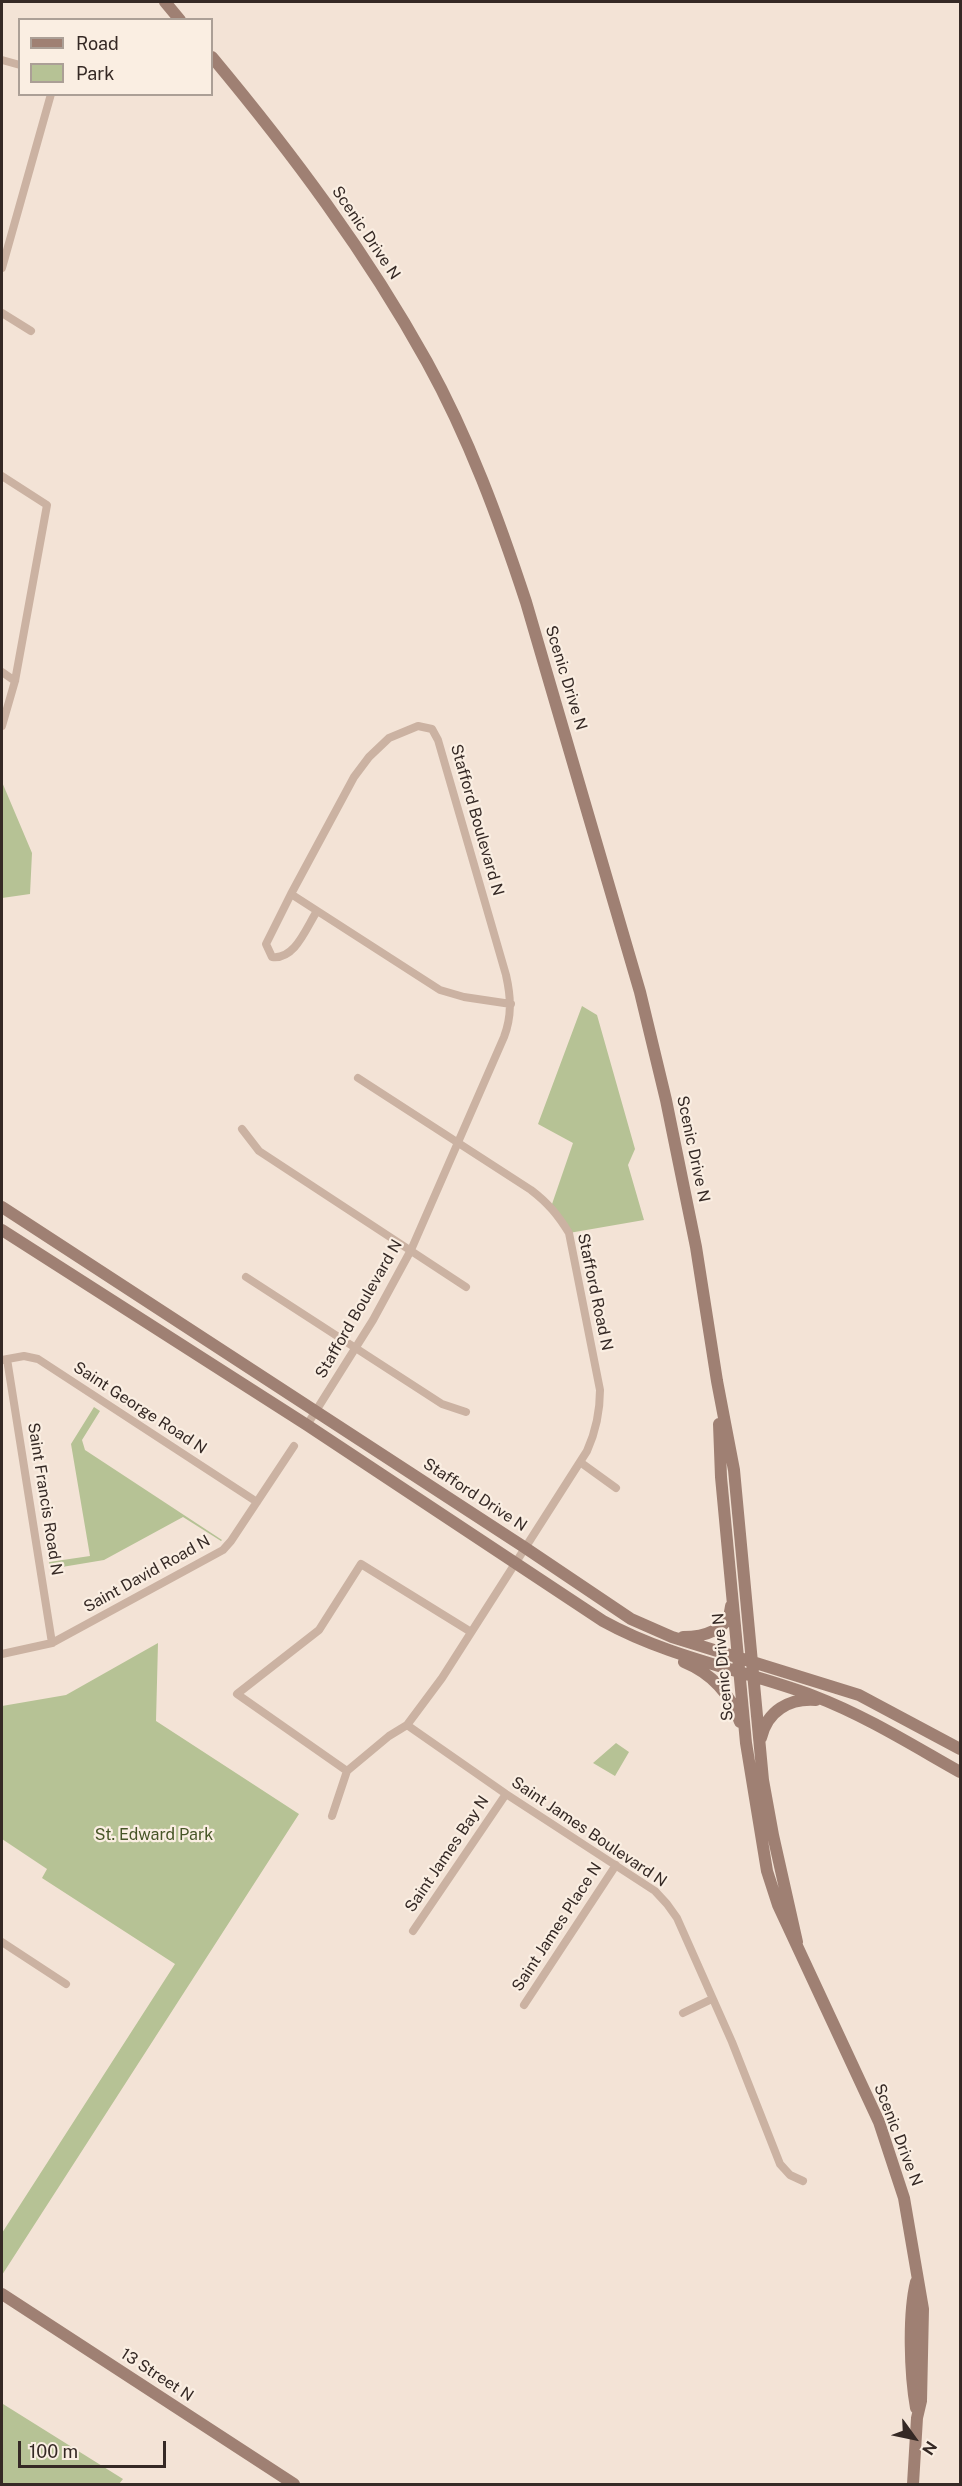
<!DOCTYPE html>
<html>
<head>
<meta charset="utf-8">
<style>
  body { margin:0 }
  #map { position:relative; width:962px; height:2486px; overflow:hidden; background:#f3e3d6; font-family:"Public Sans",sans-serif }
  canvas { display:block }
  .frame { position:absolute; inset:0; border:3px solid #352925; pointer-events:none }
  .legend { position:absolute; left:18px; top:18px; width:195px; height:78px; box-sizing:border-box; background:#faeee2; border:2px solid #ab9f96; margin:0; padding:8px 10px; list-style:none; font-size:18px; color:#352925 }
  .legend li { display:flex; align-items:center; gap:12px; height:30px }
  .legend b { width:30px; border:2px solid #ab9f96 }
  .north { position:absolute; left:884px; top:2408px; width:60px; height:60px; -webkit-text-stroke:4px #faeee2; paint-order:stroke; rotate:123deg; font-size:16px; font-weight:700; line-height:24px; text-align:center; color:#352925 }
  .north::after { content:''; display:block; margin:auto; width:21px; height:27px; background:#352925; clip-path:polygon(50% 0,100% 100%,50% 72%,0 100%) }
  .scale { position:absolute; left:18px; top:2441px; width:148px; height:27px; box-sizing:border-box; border:3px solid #352925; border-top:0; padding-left:8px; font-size:18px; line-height:21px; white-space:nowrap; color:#352925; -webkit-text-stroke:4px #faeee2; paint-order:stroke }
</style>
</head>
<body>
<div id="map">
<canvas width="962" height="2486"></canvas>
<div class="frame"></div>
<ul class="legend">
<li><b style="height:8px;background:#9f8073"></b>Road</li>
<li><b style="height:16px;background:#b6c295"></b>Park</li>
</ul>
<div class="north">N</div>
<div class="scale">100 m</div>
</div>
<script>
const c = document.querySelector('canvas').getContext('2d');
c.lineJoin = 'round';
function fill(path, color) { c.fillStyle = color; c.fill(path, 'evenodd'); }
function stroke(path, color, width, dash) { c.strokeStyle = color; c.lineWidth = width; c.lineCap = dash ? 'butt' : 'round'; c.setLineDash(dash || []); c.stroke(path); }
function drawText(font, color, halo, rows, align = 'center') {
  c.font = font + ' "Public Sans",sans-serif'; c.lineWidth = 4.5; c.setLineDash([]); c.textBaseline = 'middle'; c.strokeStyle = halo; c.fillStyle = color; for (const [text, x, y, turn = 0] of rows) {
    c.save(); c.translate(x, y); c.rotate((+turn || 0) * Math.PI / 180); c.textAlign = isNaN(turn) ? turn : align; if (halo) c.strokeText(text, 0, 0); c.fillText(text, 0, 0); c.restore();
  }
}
const green = new Path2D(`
  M2,782L32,853L30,894L2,898Z
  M582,1006L597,1015L635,1149L628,1165L644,1220L569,1233L551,1207L573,1143L538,1124Z
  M94,1407L100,1411L82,1440L85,1450L222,1540L221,1541L183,1517L104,1560L50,1569L49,1562L90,1556L71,1444Z
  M158,1643L156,1721L299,1814L2,2275V2233L175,1964L42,1878L47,1869L2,1839V1706L66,1695Z
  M616,1743L629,1752L615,1776L593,1763Z
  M3,2404L123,2479L119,2484H2Z`);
const street = new Path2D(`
  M2,60L20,65
  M2,268L51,94
  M2,313L31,331
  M2,476L47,505L15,681L2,726
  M2,672L15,681
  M291,894L266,944L272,957C295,960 306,928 317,911
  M242,1129L259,1151L466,1287
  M246,1277L442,1404L466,1412
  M7,1359L52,1643
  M2,1360L24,1356L38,1359L257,1502
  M307,1425L373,1320L411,1250L504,1037C512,1016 511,997 506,975L438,740L432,729L418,726L389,738L369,757L354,777L291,894L440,990L464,997L511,1004
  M580,1462L616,1488
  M2,1654L52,1643L223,1550L231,1541L294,1446
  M407,1725L506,1794L655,1891L667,1904L677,1918L732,2042L780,2164L790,2175L803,2181
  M347,1771L237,1694L319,1630L361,1564L471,1632
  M332,1816L347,1771L389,1736L407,1725L442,1678L587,1451C596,1431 600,1413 600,1390L569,1233C558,1215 548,1203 531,1190L358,1078
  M413,1931L506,1794
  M2,1942L66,1984
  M524,2005L616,1865
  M683,2013L712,1999`);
const secondary = new Path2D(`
  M165,2L180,20
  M212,57C292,153 366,252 427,362C469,438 499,520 526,602L640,992L666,1100L696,1247L717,1381L734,1470L763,1780L773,1835L797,1942
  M2,1207L524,1547L631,1619L672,1637L859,1695L960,1749
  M2,1230L307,1425L603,1621C670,1658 744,1670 814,1696C866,1716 912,1745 960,1772
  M719,1424L721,1477L746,1743L767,1871L778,1905L879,2122L904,2198L923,2309L921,2401L917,2418L913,2484
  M683,1637C703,1637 730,1630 731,1606
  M684,1662C711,1673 731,1694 740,1722
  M761,1738C767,1711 789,1698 816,1700
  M2,2294L294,2484
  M916,2408C910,2374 908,2315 916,2282`);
const streetNames = [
  ["Scenic Drive N",366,233,56],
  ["Scenic Drive N",566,678,73],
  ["Stafford Boulevard N",477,820,74],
  ["Scenic Drive N",693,1149,78],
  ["Stafford Road N",595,1292,78],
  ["Stafford Boulevard N",359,1309,-60],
  ["Saint George Road N",140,1408,33],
  ["Stafford Drive N",475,1495,33],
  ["Saint Francis Road N",45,1499,81],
  ["Saint David Road N",147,1574,-29],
  ["Scenic Drive N",723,1667,-95],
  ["Saint James Boulevard N",589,1832,34],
  ["Saint James Bay N",447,1854,-56],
  ["Saint James Place N",557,1927,-57],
  ["Scenic Drive N",898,2135,69],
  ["13 Street N",157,2375,33]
];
const parkNames = [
  ["St. Edward Park",154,1835]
];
fill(green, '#b6c295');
stroke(street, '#cbb2a2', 8);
stroke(secondary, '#9f8073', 12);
drawText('16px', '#352925', '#faeee2', streetNames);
drawText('16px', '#475527', '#faeee2', parkNames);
</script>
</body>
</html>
